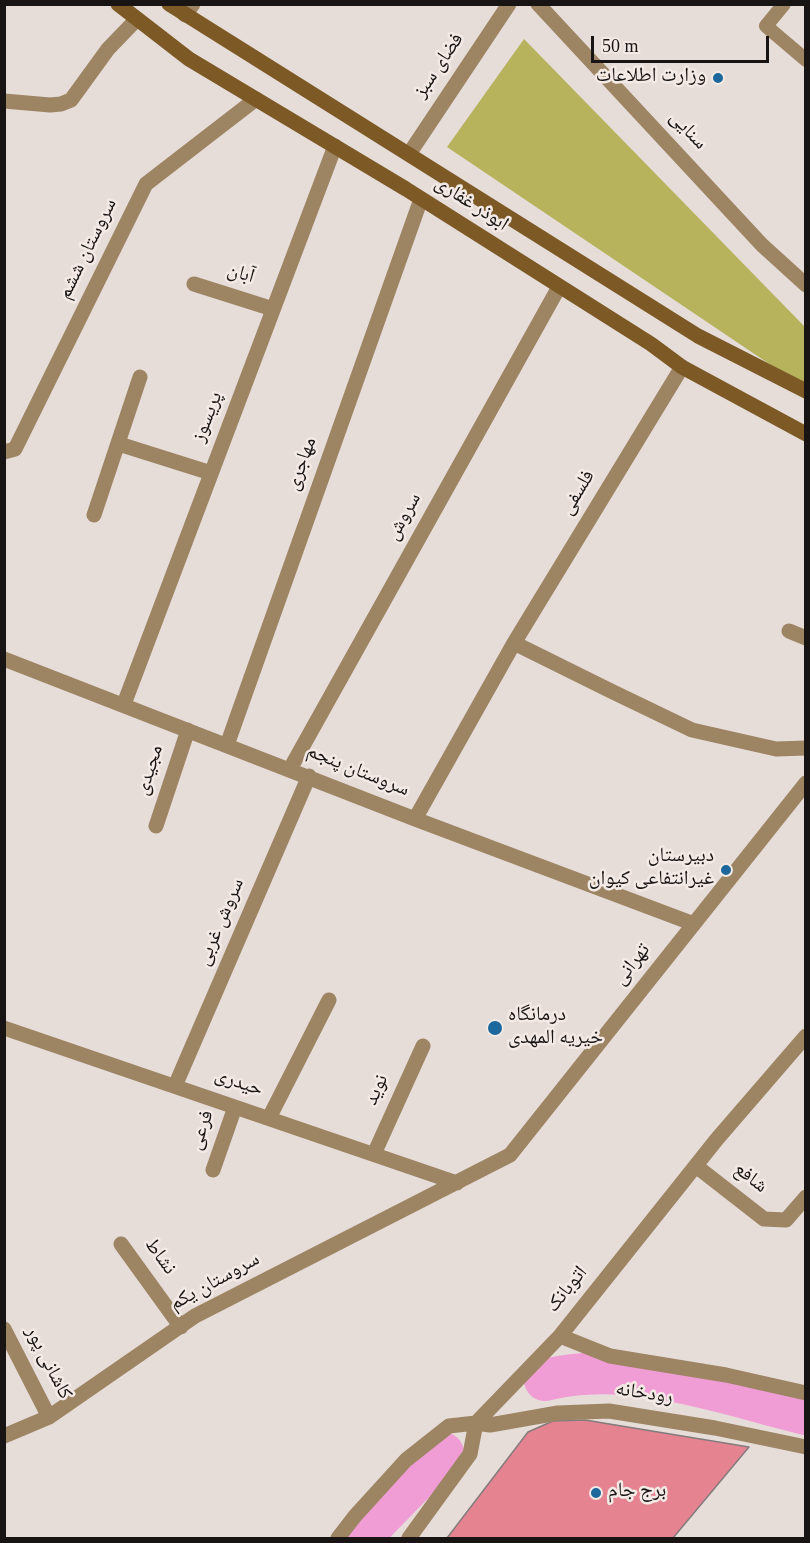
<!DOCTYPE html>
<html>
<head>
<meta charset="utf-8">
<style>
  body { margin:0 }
  #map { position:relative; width:810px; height:1543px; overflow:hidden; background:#e6dcd8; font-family:Georgia,serif }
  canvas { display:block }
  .frame { position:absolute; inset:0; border:6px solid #171413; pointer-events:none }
  .scale { position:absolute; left:591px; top:36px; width:178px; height:27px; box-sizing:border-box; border:3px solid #171413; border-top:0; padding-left:8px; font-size:18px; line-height:21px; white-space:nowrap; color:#171413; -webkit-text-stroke:4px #f3e9e5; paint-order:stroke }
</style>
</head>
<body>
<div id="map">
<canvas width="810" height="1543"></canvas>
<div class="frame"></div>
<div class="scale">50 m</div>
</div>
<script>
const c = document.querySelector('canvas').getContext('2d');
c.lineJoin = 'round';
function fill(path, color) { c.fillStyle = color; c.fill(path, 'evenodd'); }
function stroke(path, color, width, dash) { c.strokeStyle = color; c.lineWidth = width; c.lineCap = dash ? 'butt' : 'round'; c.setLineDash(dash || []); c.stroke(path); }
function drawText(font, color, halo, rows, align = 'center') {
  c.font = font + ' Georgia,"Noto Naskh Arabic",serif'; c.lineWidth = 5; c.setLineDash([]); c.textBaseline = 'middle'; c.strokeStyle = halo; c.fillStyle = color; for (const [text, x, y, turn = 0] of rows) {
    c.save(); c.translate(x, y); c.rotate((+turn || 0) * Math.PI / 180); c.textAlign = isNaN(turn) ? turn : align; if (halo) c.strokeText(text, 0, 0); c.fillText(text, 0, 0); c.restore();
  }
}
const green = new Path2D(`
  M524,39L805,327V388L447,147Z`);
const river = new Path2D(`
  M545,1380C628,1358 724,1394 806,1414
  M360,1538L443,1453`);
const building = new Path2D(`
  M585,1420L749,1447L673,1538H447L528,1432L553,1421Z`);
const lane = new Path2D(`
  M784,4L766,26L806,60`);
const street = new Path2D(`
  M538,4L762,245L806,285
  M185,15L193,4
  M4,101L50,105L61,104L71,100L108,49L137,19
  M409,154L509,4
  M194,284L273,309
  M119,444L211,473
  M4,452L15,449L146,184L256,99
  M94,515L140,377
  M789,631L806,638
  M514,643L613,692L692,730L776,749L806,748
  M4,659L415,819L694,924
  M124,704L335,146
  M227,745L421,199
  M290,769L559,287
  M415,819L514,643L682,367
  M156,826L188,730
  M4,1028L457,1183
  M175,1086L309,776
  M269,1118L329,1000
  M374,1154L423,1046
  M696,1166L764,1219L786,1220L806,1197
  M213,1170L235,1107
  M121,1244L181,1327
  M4,1329L49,1417
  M560,1336L610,1356L726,1375L806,1393
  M4,1436L49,1417L195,1316L510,1155L806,783
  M338,1538L355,1516L406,1460L449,1426L476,1423L560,1336L717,1139L806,1036
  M409,1538L470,1454L476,1423L490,1425L558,1413L609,1411L715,1428L806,1447`);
const secondary = new Path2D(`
  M118,4L189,59L406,189L651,344L682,367L806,434
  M169,4L698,336L806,391`);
const markers = [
  [718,78,6,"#1c679b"],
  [726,870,6,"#1c679b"],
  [495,1028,8,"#1c679b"],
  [596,1493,6,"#1c679b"]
];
const streetNames = [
  ["فضای سبز",441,67,-56],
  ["سنایی",686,132,47],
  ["ابوذر غفاری",470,206,33],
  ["سروستان ششم",90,250,-64],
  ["آبان",240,276,17],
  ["پریسوز",210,418,-69],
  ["مهاجری",304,465,-70],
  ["فلسفی",580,494,-59],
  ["سروش",406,518,-61],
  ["مجیدی",152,771,-72],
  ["سروستان پنجم",357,773,22],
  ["سروش غربی",223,923,-67],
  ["تهرانی",634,966,-52],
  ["حیدری",238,1085,19],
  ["نوید",379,1091,-66],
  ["فرعی",204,1131,-71],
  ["شافع",749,1180,38],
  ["نشاط",158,1258,54],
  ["سروستان یکم",216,1284,-29],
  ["اتوبانک",569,1291,-51],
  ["کاشانی پور",46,1364,63],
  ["رودخانه",644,1396,9]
];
const poiNames = [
  ["وزارت اطلاعات",706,78],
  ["دبیرستان",714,858],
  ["غیرانتفاعی کیوان",714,881],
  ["درمانگاه",508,1017,"left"],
  ["خیریه المهدی",508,1040,"left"],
  ["برج جام",608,1493,"left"]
];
fill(green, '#b6b35c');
stroke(river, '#f09dd6', 42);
fill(building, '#e58391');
stroke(building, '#847b7c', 1.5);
stroke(lane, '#9d8564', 14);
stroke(street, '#9d8564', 15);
stroke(secondary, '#7c5925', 15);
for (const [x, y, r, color] of markers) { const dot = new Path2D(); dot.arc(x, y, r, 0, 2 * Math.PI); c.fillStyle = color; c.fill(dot); stroke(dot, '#f3e9e5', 2); }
drawText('20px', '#171413', '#f3e9e5', streetNames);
drawText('20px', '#171413', '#f3e9e5', poiNames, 'right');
</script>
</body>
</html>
